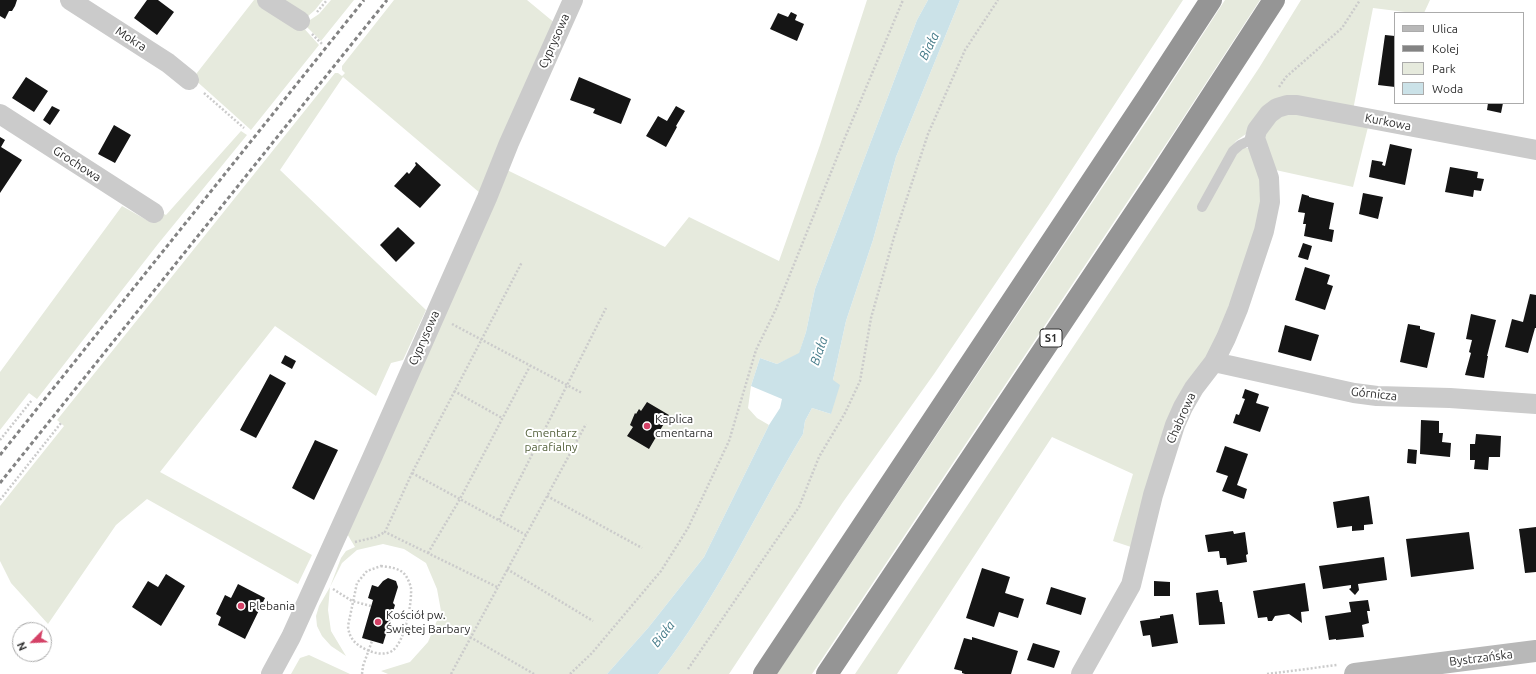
<!DOCTYPE html>
<html>
<head>
<meta charset="utf-8">
<style>
  body { margin:0 }
  #map { position:relative; width:1536px; height:674px; overflow:hidden; background:#fff; font-family:Ubuntu,sans-serif }
  canvas { display:block }
  .legend { position:absolute; left:1394px; top:12px; width:130px; height:92px; box-sizing:border-box; background:#fff; border:1px solid #ababab; margin:0; padding:5px 7px; list-style:none; font-size:12px; color:#2e2e2e }
  .legend li { display:flex; align-items:center; gap:8px; height:20px }
  .legend b { width:20px; border:1px solid #ababab }
  .north { position:absolute; left:12px; top:622px; width:40px; height:40px; box-sizing:border-box; background:#fff; border:1px solid #ababab; border-radius:50%; rotate:246deg; font-size:11px; font-weight:700; line-height:16px; text-align:center; color:#2e2e2e }
  .north::after { content:''; display:block; margin:auto; width:14px; height:18px; background:#d44166; clip-path:polygon(50% 0,100% 100%,50% 72%,0 100%) }
</style>
</head>
<body>
<div id="map">
<canvas width="1536" height="674"></canvas>
<ul class="legend">
<li><b style="height:5px;background:#b8b8b8"></b>Ulica</li>
<li><b style="height:5px;background:#838383"></b>Kolej</li>
<li><b style="height:11px;background:#e6eadd"></b>Park</li>
<li><b style="height:11px;background:#cbe2e8"></b>Woda</li>
</ul>
<div class="north">N</div>
</div>
<script>
const c = document.querySelector('canvas').getContext('2d');
c.lineJoin = 'round';
function fill(path, color) { c.fillStyle = color; c.fill(path, 'evenodd'); }
function stroke(path, color, width, dash) { c.strokeStyle = color; c.lineWidth = width; c.lineCap = dash ? 'butt' : 'round'; c.setLineDash(dash || []); c.stroke(path); }
function drawText(font, color, halo, rows, align = 'center') {
  c.font = font + ' Ubuntu,sans-serif'; c.lineWidth = 4; c.setLineDash([]); c.textBaseline = 'middle'; c.strokeStyle = halo; c.fillStyle = color; for (const [text, x, y, turn = 0] of rows) {
    c.save(); c.translate(x, y); c.rotate((+turn || 0) * Math.PI / 180); c.textAlign = isNaN(turn) ? turn : align; if (halo) c.strokeText(text, 0, 0); c.fillText(text, 0, 0); c.restore();
  }
}
const green = new Path2D(`
  M254,0H262L301,25L319,45L251,130L193,78Z
  M272,0H323L315,10L307,17Z
  M331,0H354L321,41L306,26L307,22L319,14Z
  M394,0H527L556,24L480,193L343,77L280,170L426,310L403,360L391,363L376,396L275,326L160,472L312,555L298,584L147,499L116,525L48,624L11,583L0,561V506L64,426L57,420L335,73H338L342,76L345,73L342,70V66Z
  M867,0H928L917,20L815,289L806,332L799,354L777,364L760,358L751,386L748,408L757,418L769,425L704,557L648,628L607,674H388L381,671L410,662L428,642L441,611L437,589L426,563L404,549L383,544L357,550L342,563L330,587L328,610L331,631L346,656L331,646L322,636L317,626L316,616L319,606L330,587L341,558L346,551L355,547L346,532L507,170L665,247L689,217L779,261L820,145Z
  M960,0H1183L1048,206L934,374L843,502L729,674H658C716,601 755,514 803,434L805,421L812,408L831,414L833,380L846,321L873,240L896,157Z
  M1225,0H1260L1174,132L812,674H777L1150,116Z
  M1301,0H1430L1424,13H1413L1373,8L1353,110L1297,98L1236,141L1230,150L1237,153L1244,148H1248L1263,181L1260,227L1134,548L1113,541L1133,474L1052,437L897,674H855L1259,68Z
  M1282,113L1369,123L1353,187L1271,169L1264,132Z
  M241,131L247,135L158,244L37,399L29,393L0,430V372L122,206L152,223L162,213L166,215Z
  M309,655L350,674H291L300,658Z`);
const water = new Path2D(`
  M928,0H960L896,157L873,240L846,321L833,380L840,385L831,414L812,408L805,421L803,434C755,514 716,601 658,674H607L648,628L704,557L769,425L780,408L782,399L751,386L760,358L777,364L799,353L806,332L815,289L917,20Z`);
const building = new Path2D(`
  M0,0H17L15,6L12,11H9L5,19L0,16Z
  M147,0H158L174,12L157,35L134,18Z
  M791,12L797,15L795,20L804,24L797,41L770,29L778,13L788,17Z
  M1385,35L1395,36V87L1378,85Z
  M26,77L48,91L34,112L12,98Z
  M579,77L631,99L621,124L593,113L595,109L570,100Z
  M1488,103H1503L1501,113L1487,110Z
  M52,106L60,110L50,125L43,120Z
  M676,106L685,111L676,126L677,127L666,147L646,136L658,116L667,121Z
  M114,125L131,135L115,163L98,154Z
  M0,137L5,140L1,147L22,160L0,193Z
  M1390,144L1412,149L1405,185L1369,177L1372,160L1383,162L1382,165L1385,166Z
  M416,162L441,185L420,208L394,186L407,172L409,174L416,165L415,163Z
  M1450,167L1478,172L1477,178L1484,179L1481,191L1474,190L1473,197L1445,192Z
  M1363,193L1383,197L1378,219L1359,214Z
  M1302,194L1309,196V197L1334,203L1329,229L1334,230L1332,242L1304,236L1306,224H1303L1305,213L1298,212Z
  M398,227L415,243L396,262L380,245Z
  M1303,243L1312,246L1308,260L1298,257Z
  M1305,267L1330,275L1327,284L1333,286L1325,310L1295,300Z
  M1530,294L1536,295V328H1535L1528,353L1505,347L1512,319L1523,322Z
  M1471,314L1496,320L1487,356H1488L1484,378L1465,375L1471,353L1469,352L1472,340L1466,339Z
  M1408,324L1420,326V329L1435,333L1427,368L1400,362Z
  M1285,325L1319,335L1311,361L1278,352Z
  M285,355L296,361L292,369L281,363Z
  M270,374L286,383L256,438L240,430Z
  M1245,389L1259,394L1256,403L1269,407L1260,432L1233,423L1236,414L1239,415L1245,399L1242,398Z
  M647,402L669,415L649,449L627,436L633,427L630,425L635,413L636,414L639,409L641,411Z
  M1421,420L1439,421V433H1443L1442,442L1451,443L1450,457L1420,454Z
  M1476,434L1501,436L1500,457H1489L1488,470L1474,469L1475,460H1470V444H1475Z
  M315,440L338,450L314,500L292,488Z
  M1225,446L1248,454L1237,485L1247,489L1244,499L1222,491L1228,476L1216,472Z
  M1408,449L1417,450L1416,464L1407,463Z
  M1369,496L1373,524L1364,525V530L1352,531V526L1337,528L1333,502Z
  M1536,527V572L1525,573L1519,529Z
  M1233,531L1234,534L1245,532L1248,554L1246,555L1247,562L1227,565L1226,558H1220L1219,551L1208,552L1205,535Z
  M1469,532L1474,569L1411,577L1406,539Z
  M1384,557L1387,580L1358,584L1359,590L1355,595L1349,589L1351,588V585L1323,589L1319,566Z
  M982,568L1010,577L1005,593L1024,599L1018,618L999,612L994,627L966,618Z
  M166,574L185,586L161,626L132,607L148,581L158,587Z
  M388,578L396,581L398,587L393,603L395,605L383,644L362,638L373,600L368,598L372,585L378,587L383,581Z
  M1154,581L1170,582V596H1154Z
  M1305,583L1309,611L1301,612L1302,623L1289,614L1275,616L1272,621H1268L1267,617L1258,618L1253,591Z
  M238,584L265,598L245,639L218,625L221,617L216,614L225,595L231,598Z
  M1051,587L1086,598L1081,615L1046,604Z
  M1218,590L1220,602H1222L1225,624L1199,625L1196,593Z
  M1368,600L1370,611H1367L1369,623L1362,625L1364,637L1336,640V639L1329,640L1325,616L1351,612L1349,602Z
  M1173,614L1178,643L1152,647L1150,635L1143,636L1140,621L1160,618V616Z
  M972,637L1018,651L1011,674H965L962,673V671L954,669L964,638L972,640Z
  M1033,643L1060,651L1054,668L1027,660Z`);
const path = new Path2D(`
  M317,12L327,0
  M312,34L322,44
  M1279,87L1286,77L1342,28L1360,0
  M204,93L244,128
  M452,324L582,393
  M454,391L502,418
  M0,440L32,400
  M412,473L526,535
  M547,496L642,548
  M0,500L61,423
  M499,520L606,308
  M355,542L376,537L385,532
  M428,553L460,499L530,366
  M381,566C389,567 401,568 406,576C409,581 412,588 411,593C411,608 404,643 392,651C384,656 373,653 365,649C355,644 349,638 348,626L357,583L367,571Z
  M507,569L593,621
  M497,587L385,532L412,473L522,262
  M333,589L352,601L371,606
  M470,637L534,674
  M688,669L799,507L819,457L845,413L860,381L871,318L894,237L928,134L965,50L998,0
  M362,674L363,666L372,641
  M451,674L586,424
  M570,674L592,653L661,571L688,528L729,441L756,350L776,309L844,140L903,0
  M1267,674L1337,665`);
const lane = new Path2D(`
  M1202,207L1233,151L1240,145L1255,138`);
const street = new Path2D(`
  M70,0L168,63L189,80
  M267,0L300,21
  M0,114L154,213
  M1214,362L1354,393L1377,396L1450,398L1536,404
  M271,674L291,637L371,460L487,198L509,143L573,0
  M1081,674L1131,585L1153,495L1175,425L1183,407L1194,388L1214,362L1226,338L1238,309L1264,231L1270,202L1269,178L1255,138L1257,130L1269,114L1277,108L1287,105H1297L1536,150`);
const secondary = new Path2D(`
  M1355,674L1536,651`);
const highway = new Path2D(`
  M764,674L1149,95L1211,0
  M827,674L1159,177L1274,0`);
const rail = new Path2D(`
  M0,455L364,0
  M0,483L387,0`);
const markers = [
  [647,426,4,"#d44166"],
  [241,606,4,"#d44166"],
  [378,622,4,"#d44166"]
];
const shields = [
  [1051,338,22]
];
const shieldNames = [
  ["S1",1051,338]
];
const streetNames = [
  ["Mokra",131,39,33],
  ["Cyprysowa",554,41,-66],
  ["Kurkowa",1388,122,11],
  ["Grochowa",77,164,33],
  ["Cyprysowa",424,338,-66],
  ["Górnicza",1374,394,6],
  ["Chabrowa",1181,418,-66],
  ["Bystrzańska",1481,658,-7]
];
const poiNames = [
  ["Kaplica",655,419],
  ["cmentarna",655,433],
  ["Plebania",249,606],
  ["Kościół pw.",386,615],
  ["Świętej Barbary",386,629]
];
const parkNames = [
  ["Cmentarz",551,433],
  ["parafialny",551,447]
];
const waterNames = [
  ["Biała",929,46,-64],
  ["Biała",819,351,-71],
  ["Biała",663,634,-52]
];
fill(green, '#e6eadd');
fill(water, '#cbe2e8');
fill(building, '#151515');
stroke(path, '#cbcbcb', 2.5, [2, 2]);
stroke(lane, '#cbcbcb', 10);
stroke(street, '#cbcbcb', 20);
stroke(secondary, '#b8b8b8', 22);
stroke(highway, '#959595', 22);
stroke(rail, '#838383', 3, [4, 3]);
for (const [x, y, r, color] of markers) { const dot = new Path2D(); dot.arc(x, y, r, 0, 2 * Math.PI); c.fillStyle = color; c.fill(dot); stroke(dot, '#fff', 1.5); }
for (const [x, y, w] of shields) { const box = new Path2D(); box.roundRect(x - w / 2, y - 9, w, 18, 3); c.fillStyle = '#fff'; c.fill(box); stroke(box, '#2e2e2e', 1); }
drawText('bold 11px', '#2e2e2e', null, shieldNames);
drawText('12px', '#2e2e2e', '#fff', streetNames);
drawText('12px', '#2e2e2e', '#fff', poiNames, 'left');
drawText('12px', '#586540', '#fff', parkNames);
drawText('italic 13px', '#447a88', '#fff', waterNames);
</script>
</body>
</html>
